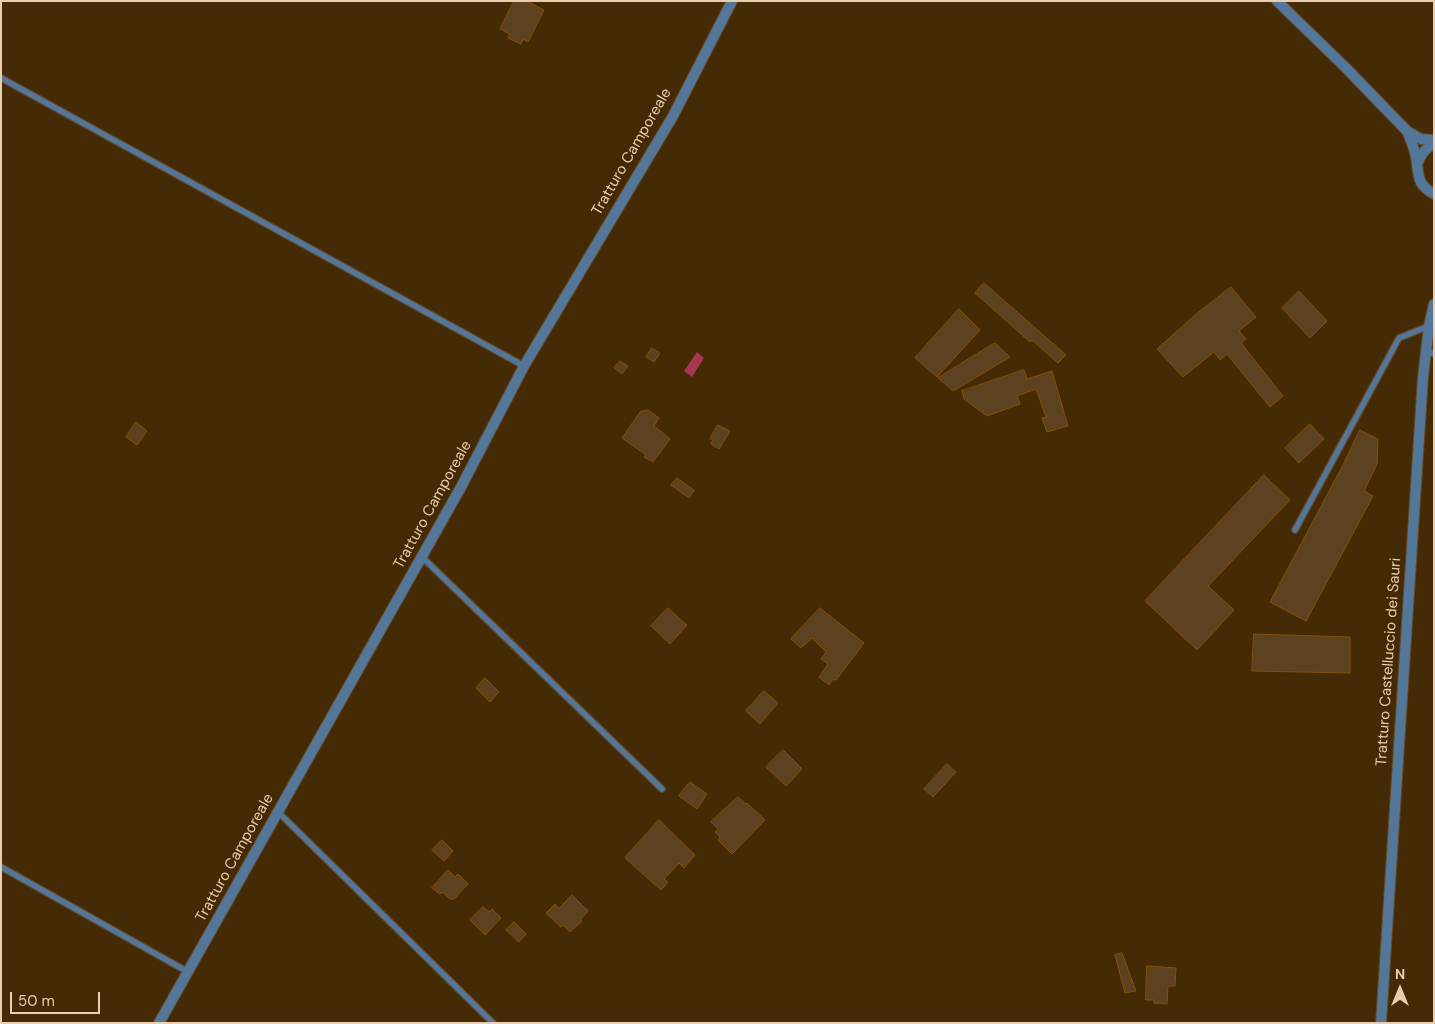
<!DOCTYPE html>
<html>
<head>
<meta charset="utf-8">
<style>
  body { margin:0 }
  #map { position:relative; width:1435px; height:1024px; overflow:hidden; background:#442a05; font-family:"DM Sans",sans-serif }
  canvas { display:block }
  .frame { position:absolute; inset:0; border:2px solid #e9cdae; pointer-events:none }
  .north { position:absolute; left:1375px; top:964px; width:50px; height:50px; -webkit-text-stroke:4px #442a05; paint-order:stroke; rotate:0deg; font-size:14px; font-weight:700; line-height:20px; text-align:center; color:#e9cdae }
  .north::after { content:''; display:block; margin:auto; width:18px; height:22px; background:#e9cdae; clip-path:polygon(50% 0,100% 100%,50% 72%,0 100%) }
  .scale { position:absolute; left:10px; top:992px; width:90px; height:22px; box-sizing:border-box; border:2px solid #e9cdae; border-top:0; padding-left:6px; font-size:15px; line-height:18px; white-space:nowrap; color:#e9cdae; -webkit-text-stroke:4px #442a05; paint-order:stroke }
</style>
</head>
<body>
<div id="map">
<canvas width="1435" height="1024"></canvas>
<div class="frame"></div>
<div class="north">N</div>
<div class="scale">50 m</div>
</div>
<script>
const c = document.querySelector('canvas').getContext('2d');
c.lineJoin = 'round';
function fill(path, color) { c.fillStyle = color; c.fill(path, 'evenodd'); }
function stroke(path, color, width, dash) { c.strokeStyle = color; c.lineWidth = width; c.lineCap = dash ? 'butt' : 'round'; c.setLineDash(dash || []); c.stroke(path); }
function drawText(font, color, halo, rows, align = 'center') {
  c.font = font + ' "DM Sans",sans-serif'; c.lineWidth = 4; c.setLineDash([]); c.textBaseline = 'middle'; c.strokeStyle = halo; c.fillStyle = color; for (const [text, x, y, turn = 0] of rows) {
    c.save(); c.translate(x, y); c.rotate((+turn || 0) * Math.PI / 180); c.textAlign = isNaN(turn) ? turn : align; if (halo) c.strokeText(text, 0, 0); c.fillText(text, 0, 0); c.restore();
  }
}
const water = new Path2D(`
  M697,352L704,358L692,377L684,371Z`);
const building = new Path2D(`
  M514,1H527L544,10L528,42L523,39L521,44L508,38L510,34L500,29Z
  M984,283L1066,355L1058,363L1032,340L1030,342L975,293Z
  M1231,287L1256,317L1239,331L1246,339L1241,343L1283,396L1270,407L1227,354L1220,360L1214,352L1183,377L1157,349L1194,316Z
  M1299,291L1327,321L1310,338L1282,308Z
  M959,309L980,330L937,377L915,358Z
  M995,343L1010,357L955,390H952L938,378Z
  M652,348L660,353L654,362L646,357Z
  M620,361L628,366L622,374L614,368Z
  M1024,370L1027,379L1052,371L1068,426L1047,432L1042,418L1046,417L1036,389L1017,396L1020,404L987,416L964,399L962,391Z
  M648,410L659,418L654,426L670,439L653,462L644,457L646,455L622,438L640,412Z
  M136,422L147,431L137,445L126,437Z
  M1310,424L1324,439L1299,463L1285,448Z
  M718,425L730,431L719,449L711,444L713,440L710,439Z
  M1360,430L1378,439L1377,464L1364,491L1373,496L1306,621L1270,602L1343,465Z
  M1264,475L1290,500L1208,586L1234,610L1197,650L1145,601Z
  M677,478L694,490L689,498L671,485Z
  M668,608L687,625L670,644L651,626Z
  M820,608L864,643L836,680L833,679L829,685L819,677L828,664L821,659L826,652L812,638L801,648L791,639Z
  M1254,634L1350,637V673L1252,671Z
  M485,678L499,692L490,702L476,688Z
  M764,691L778,703L760,724L746,711Z
  M783,750L802,769L786,786L766,767Z
  M947,764L956,772L933,797L924,789Z
  M690,782L707,794L697,809L679,796Z
  M738,797L746,804L747,803L765,820L732,854L718,840L720,837L715,832L718,829L711,822Z
  M659,820L695,855L684,868L679,863L664,879L668,882L661,890L625,858Z
  M442,840L453,851L444,861L432,850Z
  M448,870L455,877L458,874L468,884L454,899H450L442,892L440,894L432,888Z
  M572,895L588,911L580,920L582,921L570,932L563,925L561,927L546,913L555,904L559,908Z
  M483,907L489,912L492,909L501,918L485,935L470,920Z
  M514,922L526,934L519,942L506,930Z
  M1122,953L1136,991L1125,993L1115,955Z
  M1147,966L1176,968L1175,986H1168L1167,1004L1154,1003V1000H1146Z`);
const service = new Path2D(`
  M1,78L524,366
  M1427,350L1434,354
  M1295,530L1399,338L1429,326
  M422,557L662,789
  M278,812L493,1023
  M1,867L188,972`);
const tertiary = new Path2D(`
  M1277,1L1345,67L1407,131L1421,139L1434,140
  M1407,131C1411,140 1414,148 1416,157C1419,175 1416,184 1434,194
  M1417,164C1421,154 1425,149 1434,143
  M159,1023L461,487L524,366L673,116L732,1
  M1381,1023L1423,377L1429,326L1434,304`);
const streetNames = [
  ["Tratturo Camporeale",632,152,-60],
  ["Tratturo Camporeale",433,505,-61],
  ["Tratturo Castelluccio dei Sauri",1389,662,-86],
  ["Tratturo Camporeale",235,858,-61]
];
fill(water, '#a83551');
fill(building, '#5d4222');
stroke(building, '#835203', 1);
stroke(service, '#624723', 8);
stroke(tertiary, '#624723', 12);
stroke(service, '#537699', 5.5);
stroke(tertiary, '#537699', 10);
drawText('15px', '#e9cdae', '#442a05', streetNames);
</script>
</body>
</html>
